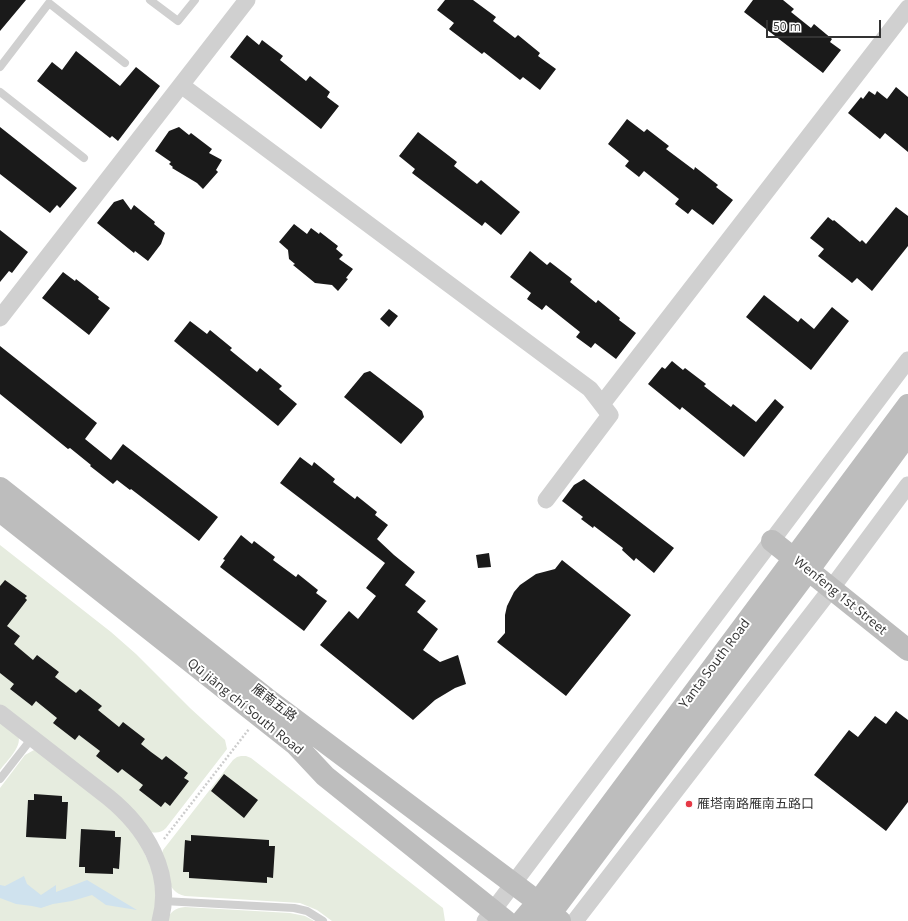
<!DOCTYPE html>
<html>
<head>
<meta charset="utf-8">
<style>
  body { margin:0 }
  #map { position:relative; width:908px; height:921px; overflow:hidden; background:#fff; font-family:"Open Sans",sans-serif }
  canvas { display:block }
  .scale { position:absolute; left:766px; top:20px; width:115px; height:18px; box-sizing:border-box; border:2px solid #333; border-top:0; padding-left:5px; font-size:12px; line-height:14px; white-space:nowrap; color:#333; -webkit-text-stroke:3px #fff; paint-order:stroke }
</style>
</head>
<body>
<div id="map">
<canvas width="908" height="921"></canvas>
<div class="scale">50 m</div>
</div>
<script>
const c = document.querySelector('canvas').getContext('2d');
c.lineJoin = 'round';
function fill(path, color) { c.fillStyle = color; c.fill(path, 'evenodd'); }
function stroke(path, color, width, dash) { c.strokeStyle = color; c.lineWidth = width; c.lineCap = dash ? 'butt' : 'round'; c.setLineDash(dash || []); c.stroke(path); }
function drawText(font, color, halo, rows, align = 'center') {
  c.font = font + ' "Open Sans","Noto Sans SC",sans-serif'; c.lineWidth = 4; c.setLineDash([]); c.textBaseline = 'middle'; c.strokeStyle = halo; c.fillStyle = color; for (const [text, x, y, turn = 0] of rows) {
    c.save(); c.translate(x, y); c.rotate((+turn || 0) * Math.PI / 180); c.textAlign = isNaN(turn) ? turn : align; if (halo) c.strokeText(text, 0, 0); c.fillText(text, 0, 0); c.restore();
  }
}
const green = new Path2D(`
  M0,545L111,632L136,654L190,708L225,740L227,749L224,753L166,828C161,833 157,833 150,832L0,706Z
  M0,719C5,724 13,729 17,734C25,744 6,762 0,770Z
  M34,750L39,751L105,801L135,832L157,881L155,921H0V788L25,755Z
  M241,756H246L251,758L443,908L445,921H332L317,910L300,903L185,896C166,892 166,870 162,853L163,850L233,760L237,757Z
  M185,907L290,913L305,916L314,921H166C170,912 175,908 185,907Z`);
const water = new Path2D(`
  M24,876L27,884L41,895L56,885V892L87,880L137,910L106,905L92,895L72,901L53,904L41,908L32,906L16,904L0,898V885L5,886Z`);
const building = new Path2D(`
  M0,0H26L0,31Z
  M445,0H473L496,17L493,21L515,38L518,35L540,53L538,56L556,69L540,90L523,77L520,80L484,52L482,54L449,29L454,23L437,10Z
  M753,0H783L794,9L791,12L811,28L814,24L832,39L830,42L841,50L823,73L744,12Z
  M247,35L259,45L262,40L283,56L280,60L306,81L310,76L330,92L327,97L339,106L321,129L230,57Z
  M76,51L120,86L136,67L160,86L118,141L112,136L110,138L37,81L52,62L62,70Z
  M896,87L908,97V152L885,133L880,139L848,113L861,97L863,99L869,91L875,95L877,91L887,99Z
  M627,119L644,132L647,129L669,146L666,149L694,170L695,167L718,185L716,187L733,200L713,225L692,209L688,214L675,204L679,199L644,171L639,177L625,166L629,161L608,144Z
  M0,127L77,188L60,208L57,205L50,213L0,174Z
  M179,127L189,135L191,133L212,149L209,153L222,160L216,170L218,172L203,189L197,183L172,168L173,167L169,164L171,162L155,151L169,131Z
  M418,132L457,162L454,166L477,184L481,180L520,212L501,235L485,222L482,226L412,173L415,169L399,156Z
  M123,199L131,210L134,205L155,222L154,224L165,233L161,244L148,261L135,251L134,253L97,223L114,202Z
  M896,207L908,216V246L872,291L857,278L852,283L818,256L824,249L810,238L828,217L833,221L834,220L860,242L862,240L866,244Z
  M294,224L307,234L311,228L319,234L320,232L338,246L336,249L343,255L339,259L353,269L346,278L348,279L338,291L332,285L315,283L293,265L295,264L289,259L288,250L279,242Z
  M0,230L28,252L12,273L9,271L0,282Z
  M530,251L547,265L550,262L572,279L570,282L596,303L598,300L620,318L619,320L636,333L616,359L595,343L591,348L576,337L580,332L546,305L542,310L527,299L531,293L510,277Z
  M63,272L75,281L76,279L99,297L98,299L110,308L89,335L42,298Z
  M764,295L798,322L801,318L814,329L832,307L849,321L811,370L746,317Z
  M389,309L398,316L389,327L380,319Z
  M190,321L207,334L210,330L232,348L230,350L257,372L260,368L282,386L279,389L297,404L278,426L174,341Z
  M0,346L97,423L85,439L111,460L123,444L218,517L199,541L131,489L130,490L117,480L113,484L90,466L91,465L70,448L68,449L0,394Z
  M672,361L683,370L685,368L706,384L704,386L731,407L733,404L756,422L775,399L784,407L744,457L682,407L680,410L648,384L662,367L665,369Z
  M370,371L422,411L424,417L401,444L344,397L364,373Z
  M300,457L312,466L314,462L335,479L333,482L355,499L357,496L377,512L375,515L388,525L377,539L394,555L415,572L405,585L426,601L417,612L438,629L423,650L440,662L458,655L466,684L455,688L435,700L413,720L320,645L349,611L358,619L376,596L366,588L385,563L280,483Z
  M584,479L674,548L654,573L636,558L634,561L622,550L623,548L594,526L593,528L581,519L583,517L562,501L574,485Z
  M241,535L252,544L254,541L275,557L273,560L296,577L298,574L318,590L316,593L327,601L304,631L220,567L225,560L223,559Z
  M489,553L491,567L478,568L476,555Z
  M562,560L631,615L566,696L497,642L505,633V615L507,606L514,592L520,585L536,574L555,569Z
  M5,580L27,596L25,598L27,600L7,626L20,636L14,644L33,660L37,655L59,672L55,677L76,693L80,689L102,706L98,710L119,727L123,722L145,739L141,744L151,752L162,760L166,756L188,773L184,778L189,781L170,806L165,802L161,807L139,790L143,785L122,769L118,773L96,756L100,751L79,735L75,740L53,723L57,718L36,701L32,706L10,689L14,684L0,673V586Z
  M896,711L908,720V802L886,831L814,775L849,730L858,737L875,716L886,724Z
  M224,774L258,800L244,818L211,791Z
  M34,794L62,796V802H68L66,839L26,837L28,800H34Z
  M81,829L115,831V837H121L119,869L113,868V874L85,873V867H79Z
  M191,835L269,840V846H275L273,878L267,877V883L189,878V872H183L185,840L191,841Z`);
const path = new Path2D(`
  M164,839L249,729`);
const lane = new Path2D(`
  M150,0L178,21L195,0
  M0,67L49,3L125,63
  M0,92L84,158
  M0,779L32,738
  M163,901L294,908L307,911L323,921`);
const street = new Path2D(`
  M181,85L590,389L610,415L546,500
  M0,318L247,0
  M602,404L908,8
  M0,713L108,797C145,827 174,872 160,921
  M485,921L908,360
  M575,921L831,589L908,485`);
const secondary = new Path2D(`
  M0,488L266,698L538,902L560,921
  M0,511L295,744L325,776L506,921
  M772,541L908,650
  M522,921L538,902L908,405
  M545,921L808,571L908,434`);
const markers = [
  [689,804,4,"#e63946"]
];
const streetNames = [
  ["Wenfeng 1st Street",840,596,39],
  ["Yanta South Road",715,664,-53],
  ["雁南五路",274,703,37],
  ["Qū jiāng chí South Road",245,707,39]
];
const poiNames = [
  ["雁塔南路雁南五路口",697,804]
];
fill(green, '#e6ecdf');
fill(water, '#cfe2ee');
fill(building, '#1a1a1a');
stroke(path, '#cdcdcd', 2.5, [2, 2]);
stroke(lane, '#d0d0d0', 8);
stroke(street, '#d0d0d0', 17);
stroke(secondary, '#bdbdbd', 22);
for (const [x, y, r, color] of markers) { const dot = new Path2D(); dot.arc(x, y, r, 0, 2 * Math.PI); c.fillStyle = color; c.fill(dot); stroke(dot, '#fff', 1.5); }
drawText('13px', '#333', '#fff', streetNames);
drawText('13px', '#333', '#fff', poiNames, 'left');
</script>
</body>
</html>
